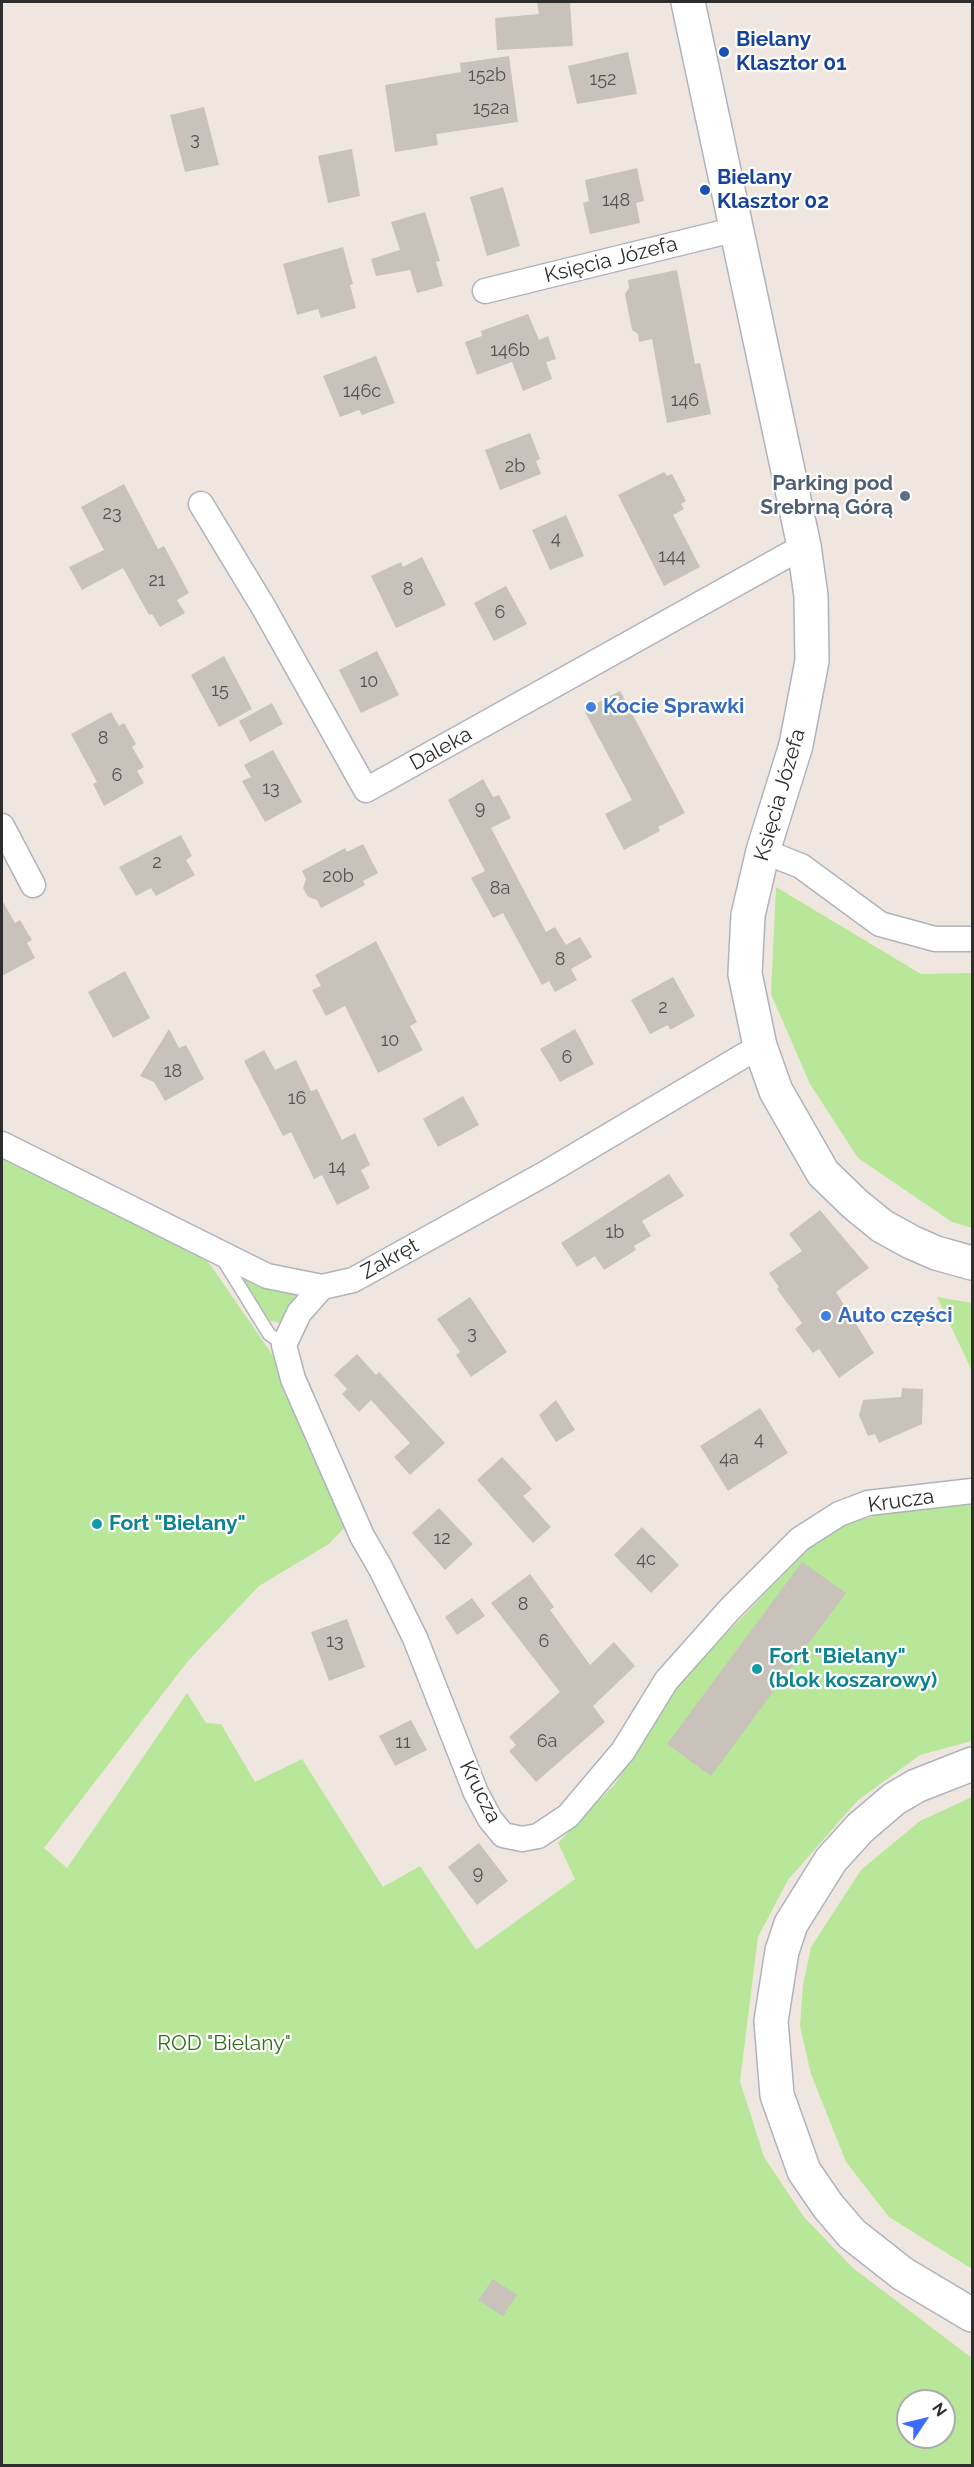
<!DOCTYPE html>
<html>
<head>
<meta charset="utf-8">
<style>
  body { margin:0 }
  #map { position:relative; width:974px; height:2467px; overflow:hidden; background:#efe7df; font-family:Raleway,sans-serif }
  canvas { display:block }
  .frame { position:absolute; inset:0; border:3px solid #2d2d2d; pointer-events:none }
  .north { position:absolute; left:896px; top:2389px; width:60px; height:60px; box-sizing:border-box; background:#fff; border:2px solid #ababab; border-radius:50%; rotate:55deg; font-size:16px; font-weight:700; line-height:24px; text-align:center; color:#2d2d2d }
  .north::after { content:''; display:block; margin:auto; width:21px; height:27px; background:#3c6bff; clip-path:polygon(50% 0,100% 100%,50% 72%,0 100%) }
</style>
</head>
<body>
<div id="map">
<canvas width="974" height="2467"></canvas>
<div class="frame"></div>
<div class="north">N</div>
</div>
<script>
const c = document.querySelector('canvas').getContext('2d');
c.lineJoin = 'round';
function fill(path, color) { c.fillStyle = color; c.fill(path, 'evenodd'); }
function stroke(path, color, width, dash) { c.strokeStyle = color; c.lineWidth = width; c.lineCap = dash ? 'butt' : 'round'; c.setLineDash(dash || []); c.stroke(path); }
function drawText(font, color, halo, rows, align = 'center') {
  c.font = font + ' Raleway,sans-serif'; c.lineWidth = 4.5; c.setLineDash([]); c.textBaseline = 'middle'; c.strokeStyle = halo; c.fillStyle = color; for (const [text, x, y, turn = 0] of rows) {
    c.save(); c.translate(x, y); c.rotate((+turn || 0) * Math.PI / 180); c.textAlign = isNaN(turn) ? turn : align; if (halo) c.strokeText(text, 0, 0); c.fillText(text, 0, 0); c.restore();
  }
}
const green = new Path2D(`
  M776,887L921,974L972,973V1228L952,1222L858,1158L810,1084L771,994Z
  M2,1158L157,1232L207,1260L274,1357L295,1415L334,1490L345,1527L329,1544L259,1586L188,1661L44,1848L67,1868L187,1693L206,1723L221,1724L255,1782L302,1759L383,1887L420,1866L476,1950L575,1879L558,1843L615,1784L673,1689L811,1546L849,1523L896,1510L972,1505V1741L920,1755L857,1801L788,1880L758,1937L740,2081L764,2157L804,2217L853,2268L972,2358V2465H2ZM908,2401H944V2437H908Z
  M239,1272L303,1290L281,1323L266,1320Z
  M937,1297L972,1303V1371Z
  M972,1797V2269L889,2217L846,2162L811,2074L800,2026L803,1985L811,1947L861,1870L920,1821Z`);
const building = new Path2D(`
  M537,2H570L573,46L497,50L495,18L539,14Z
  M628,52L637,94L577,104L568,66Z
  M509,56L518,122L436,134L438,145L395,152L385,85L461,72L460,63Z
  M204,107L219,165L185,172L170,115Z
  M352,149L360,196L328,203L318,156Z
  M637,168L644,201L636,203L640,223L590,234L583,203L589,201L585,180Z
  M503,187L520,246L487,256L470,197Z
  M425,212L440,261L436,262L443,286L417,293L410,270L376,276L371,259L400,250L391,222Z
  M343,247L353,284L350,285L356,308L321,318L318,309L297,315L283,264Z
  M677,270L695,364L700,363L711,414L667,423L652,339L639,342L638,334L632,330L625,294L629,288L628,280Z
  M528,314L539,340L548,336L556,359L546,362L552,379L523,391L512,362L477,375L465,342L482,336L481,331Z
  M376,356L395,403L362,415L359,410L340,417L323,376Z
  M530,433L540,459L536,461L541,474L500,490L485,450Z
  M664,472L667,476L672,474L686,501L681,504L684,509L673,515L700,567L664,586L618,495Z
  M124,484L158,549L164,546L189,593L177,600L185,613L160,627L152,614L149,615L123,568L82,590L69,567L104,550L81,507Z
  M566,515L584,556L550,570L532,530Z
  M422,557L446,605L396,628L371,576L401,562L403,567Z
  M506,586L527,624L494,641L474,603Z
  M377,651L399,695L361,713L339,670Z
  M224,656L252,709L219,727L191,675Z
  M620,691L685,813L658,827L660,831L624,850L605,814L632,800L584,710Z
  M272,703L283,724L250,742L239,721Z
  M111,712L119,726L124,723L136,744L132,747L144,767L137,771L144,783L104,806L93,784L97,782L71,734Z
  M273,750L302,802L265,822L242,781L251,777L244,765Z
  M483,779L493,797L499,795L511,818L491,828L546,932L555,927L566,945L580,937L592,957L571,969L577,980L555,992L549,981L542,985L503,913L493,918L471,878L485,871L448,800Z
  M181,835L192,856L186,860L195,875L156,896L151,888L136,896L119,867Z
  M363,844L378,873L363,881L365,885L321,908L317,900L308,897L303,888L306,879L302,871L345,848L347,852Z
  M2,900L15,923L20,920L32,940L27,943L35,958L2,976Z
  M376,941L417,1022L410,1026L423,1050L378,1073L345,1006L326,1016L312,990L321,986L315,975Z
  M125,971L150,1018L113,1038L88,992Z
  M673,977L695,1016L670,1030L668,1025L650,1034L631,1000Z
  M169,1029L179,1048L186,1045L204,1079L165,1101L154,1082L140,1076Z
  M575,1029L594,1064L560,1082L540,1049Z
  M264,1050L275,1070L296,1060L311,1091L317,1089L342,1140L355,1133L370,1165L361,1170L370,1188L337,1205L322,1175L314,1179L291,1132L283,1136L244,1061Z
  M463,1096L479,1125L438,1147L423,1119Z
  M669,1174L684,1196L642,1221L651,1236L634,1246L636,1250L604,1270L595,1256L577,1267L561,1243Z
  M820,1210L869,1268L836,1292L874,1353L839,1378L819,1349L813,1353L795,1329L802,1323L777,1289L779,1287L769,1273L802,1251L789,1234Z
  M470,1297L507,1352L471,1377L456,1355L460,1352L437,1319Z
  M357,1354L376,1375L379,1372L445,1443L410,1475L394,1457L410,1443L371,1400L359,1412L342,1394L347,1389L334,1375Z
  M902,1388L923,1389L922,1424L879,1443L875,1434L868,1436L859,1415L863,1400L901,1397Z
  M556,1400L575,1430L556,1442L539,1415Z
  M760,1408L788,1453L728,1491L700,1446Z
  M502,1457L532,1489L523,1496L551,1527L533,1543L477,1480Z
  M439,1508L473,1544L445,1570L412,1533Z
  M642,1527L679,1565L651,1593L614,1555Z
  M802,1562L846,1593L711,1776L667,1744Z
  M530,1574L554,1607L550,1610L590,1665L614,1642L635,1666L593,1706L605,1722L536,1782L509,1751L516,1745L509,1737L560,1692L491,1603Z
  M472,1598L485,1616L457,1635L445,1617Z
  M347,1619L365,1667L329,1681L311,1632Z
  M411,1720L427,1750L395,1766L379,1736Z
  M479,1843L508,1881L477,1905L448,1867Z
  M493,2279L517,2295L503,2316L478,2300Z`);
const lane = new Path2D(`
  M222,1258L269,1334L284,1345`);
const street = new Path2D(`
  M485,291L737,229
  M201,504L264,608L366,790L804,546
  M2,826L33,885
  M763,851L801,866L880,924L935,939H972
  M2,1144L267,1276L322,1287L353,1280L546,1173L760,1046
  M322,1287L299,1313L284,1345L293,1379L362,1536L381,1569L415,1638L476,1793L490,1819L503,1835L522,1839L538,1836L568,1816L623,1751L666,1681L730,1609L800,1539L839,1514L868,1503L972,1491`);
const secondary = new Path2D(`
  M688,2L804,546L811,596L812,661L796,745L763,851L748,915L745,974L760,1046L776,1091L823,1173L855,1204L882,1226L911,1242L936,1253L972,1263
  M972,1764L916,1786L894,1799L860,1828L831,1860L791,1924L782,1951L771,2021L777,2095L804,2171L828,2206L852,2234L903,2274L972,2315`);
const markers = [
  [724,52,6,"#1a4fb4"],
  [705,190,6,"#1a4fb4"],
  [905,496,6,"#5c6f8a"],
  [591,707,6,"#3f7fe0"],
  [826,1316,6,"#3f7fe0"],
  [97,1524,6,"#0f9aa8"],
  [757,1669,6,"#0f9aa8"]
];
const numberNames = [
  ["152b",487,76],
  ["152",603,80],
  ["152a",491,109],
  ["3",195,140],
  ["148",616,201],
  ["146b",510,351],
  ["146c",362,392],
  ["146",685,401],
  ["2b",515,467],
  ["23",112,514],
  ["4",556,539],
  ["144",672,557],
  ["21",157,581],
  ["8",408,590],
  ["6",500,613],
  ["10",369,682],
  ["15",220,691],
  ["8",103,739],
  ["6",117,776],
  ["13",271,789],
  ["9",480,809],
  ["2",157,863],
  ["20b",338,877],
  ["8a",500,889],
  ["8",560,960],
  ["2",663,1008],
  ["10",390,1041],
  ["6",567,1058],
  ["18",173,1072],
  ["16",297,1099],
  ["14",337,1168],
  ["1b",615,1233],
  ["3",472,1334],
  ["4",759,1440],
  ["4a",729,1459],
  ["12",442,1539],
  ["4c",646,1560],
  ["8",523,1605],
  ["13",335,1642],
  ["6",544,1642],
  ["6a",547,1742],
  ["11",403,1743],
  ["9",478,1874]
];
const transitNames = [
  ["Bielany",736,40],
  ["Klasztor 01",736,64],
  ["Bielany",717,178],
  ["Klasztor 02",717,202]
];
const streetNames = [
  ["Księcia Józefa",611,260,-14],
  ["Daleka",441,749,-29],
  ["Księcia Józefa",780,795,-74],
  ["Zakręt",390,1259,-29],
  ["Krucza",901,1501,-8],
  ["Krucza",480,1792,63]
];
const serviceNames = [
  ["Parking pod",893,484],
  ["Srebrną Górą",893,508]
];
const shopNames = [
  ["Kocie Sprawki",603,707],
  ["Auto części",838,1316]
];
const cultureNames = [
  ["Fort \"Bielany\"",109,1524],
  ["Fort \"Bielany\"",769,1657],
  ["(blok koszarowy)",769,1681]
];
const parkNames = [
  ["ROD \"Bielany\"",224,2044]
];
fill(green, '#b8e79a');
fill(building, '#c8c2ba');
stroke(lane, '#afb3bd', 15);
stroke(street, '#afb3bd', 27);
stroke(secondary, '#afb3bd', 36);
stroke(lane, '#fff', 12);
stroke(street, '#fff', 24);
stroke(secondary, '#fff', 33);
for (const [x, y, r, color] of markers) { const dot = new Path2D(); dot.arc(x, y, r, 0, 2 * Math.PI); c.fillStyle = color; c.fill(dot); stroke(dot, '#fff', 2); }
drawText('18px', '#545250', null, numberNames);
drawText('bold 21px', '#164399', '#fff', transitNames, 'left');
drawText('21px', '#2d2d2d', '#fff', streetNames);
drawText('bold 21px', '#4e5e75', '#fff', serviceNames, 'right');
drawText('bold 21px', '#366cbe', '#fff', shopNames, 'left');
drawText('bold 21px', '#0d838f', '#fff', cultureNames, 'left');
drawText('21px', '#2f6f18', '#fff', parkNames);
</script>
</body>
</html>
